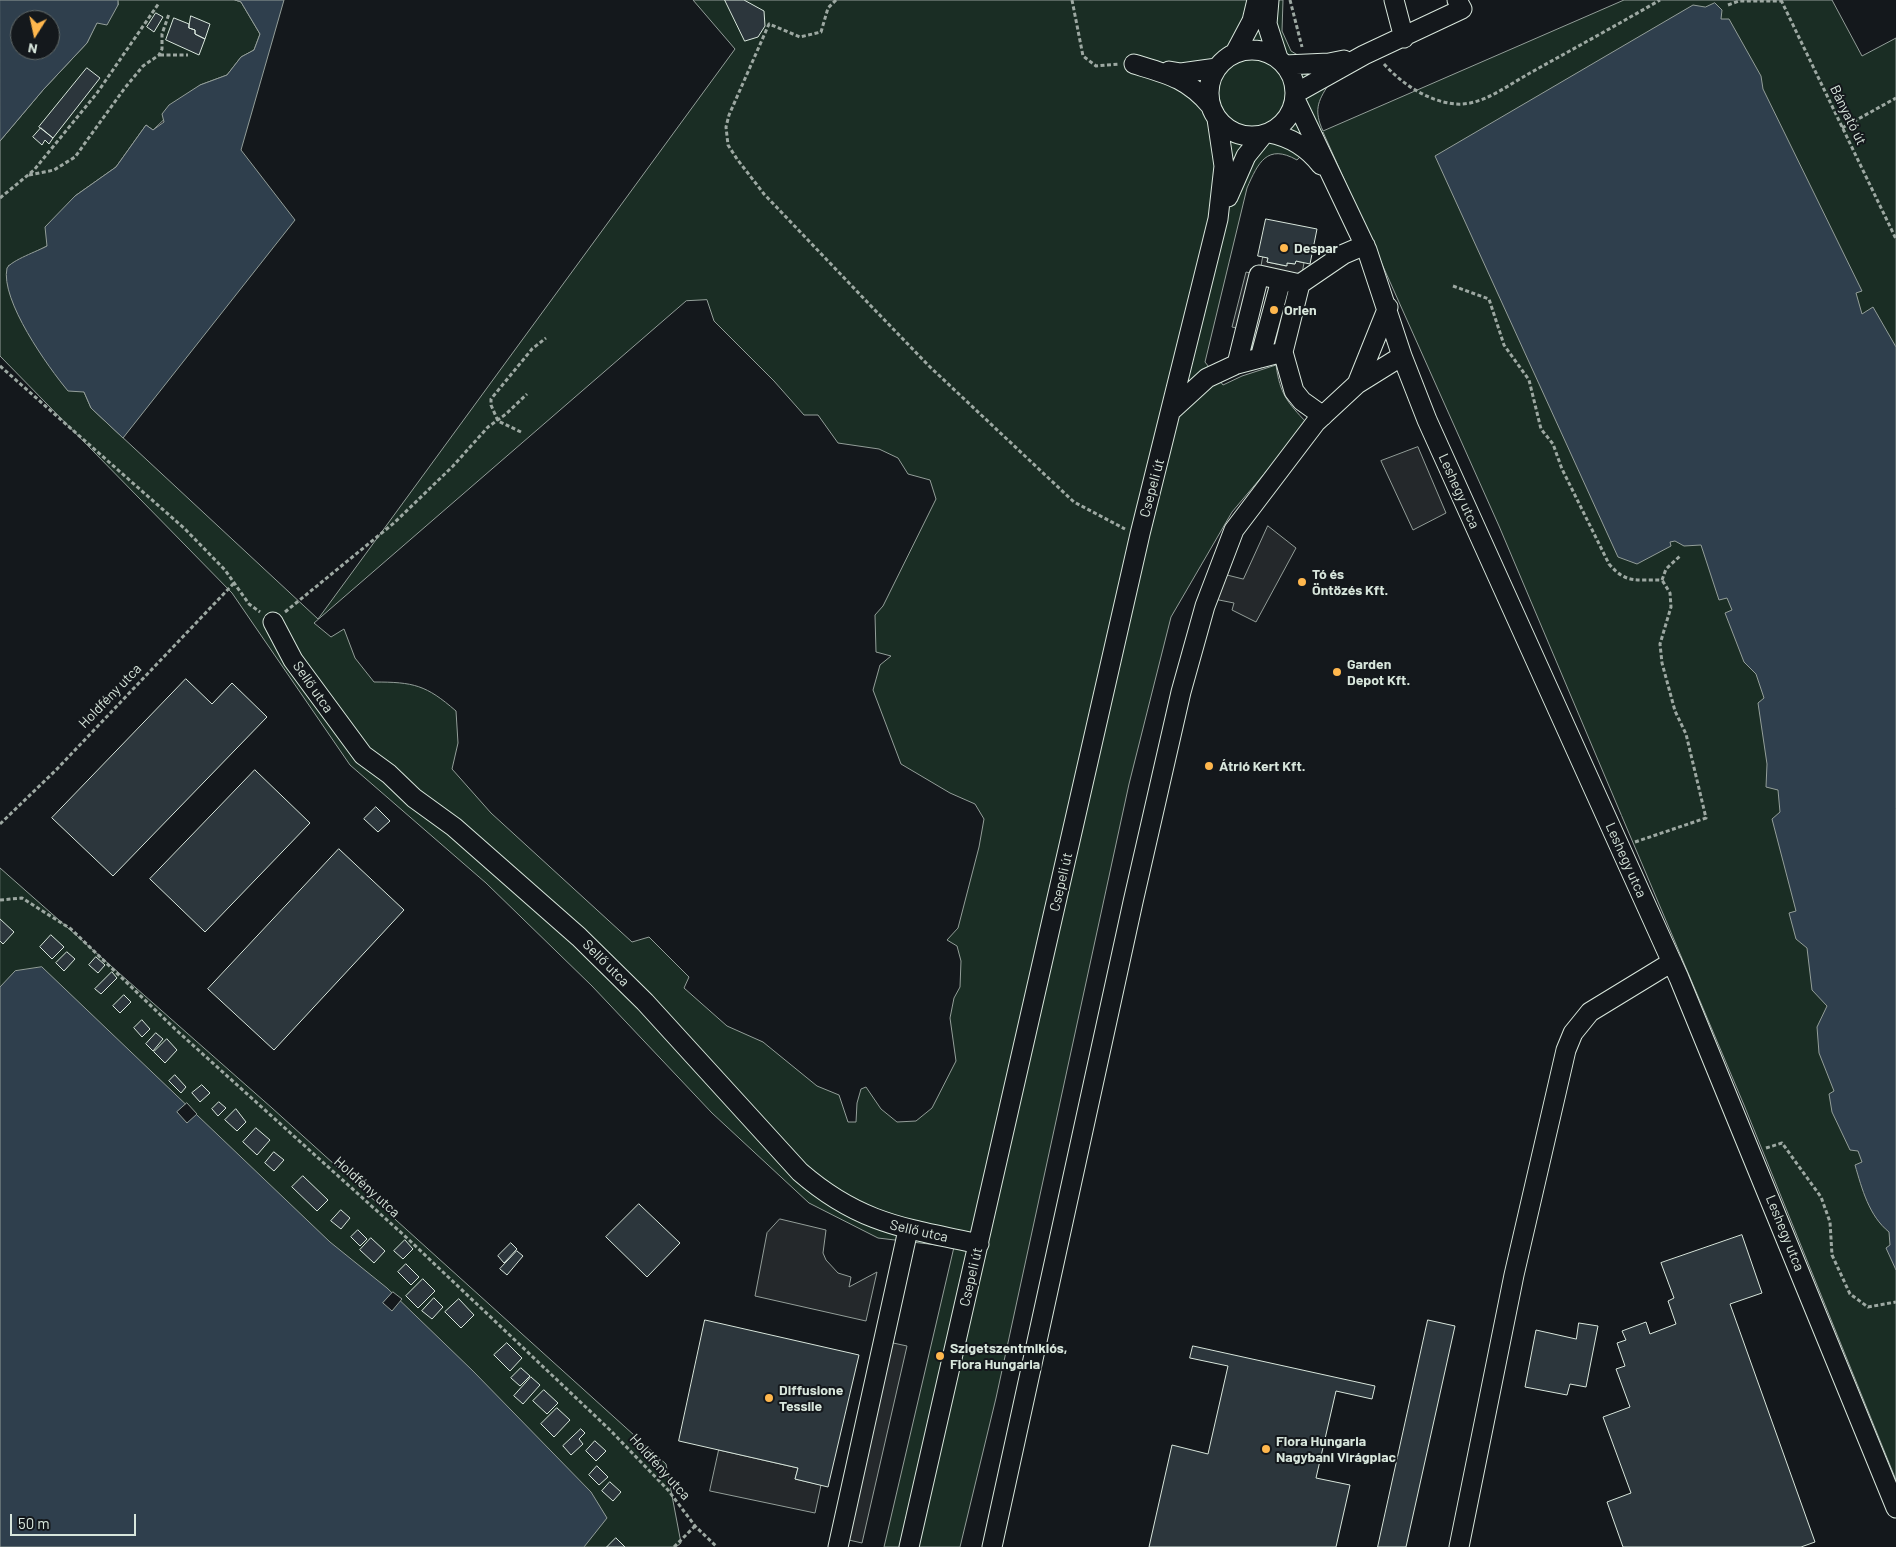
<!DOCTYPE html>
<html>
<head>
<meta charset="utf-8">
<style>
  body { margin:0 }
  #map { position:relative; width:1896px; height:1547px; overflow:hidden; background:#14181c; font-family:Barlow,sans-serif }
  canvas { display:block }
  .north { position:absolute; left:10px; top:10px; width:50px; height:50px; box-sizing:border-box; background:#14181c; border:1px solid #626a69; border-radius:50%; rotate:190deg; font-size:14px; font-weight:700; line-height:20px; text-align:center; color:#d8e6dc }
  .north::after { content:''; display:block; margin:auto; width:18px; height:22px; background:#ffb74d; clip-path:polygon(50% 0,100% 100%,50% 72%,0 100%) }
  .scale { position:absolute; left:10px; top:1514px; width:126px; height:22px; box-sizing:border-box; border:2px solid #d8e6dc; border-top:0; padding-left:6px; font-size:15px; line-height:18px; white-space:nowrap; color:#d8e6dc; -webkit-text-stroke:4px #14181c; paint-order:stroke }
</style>
</head>
<body>
<div id="map">
<canvas width="1896" height="1547"></canvas>
<div class="north">N</div>
<div class="scale">50 m</div>
</div>
<script>
const c = document.querySelector('canvas').getContext('2d');
c.lineJoin = 'round';
function fill(path, color) { c.fillStyle = color; c.fill(path, 'evenodd'); }
function stroke(path, color, width, dash) { c.strokeStyle = color; c.lineWidth = width; c.lineCap = dash ? 'butt' : 'round'; c.setLineDash(dash || []); c.stroke(path); }
function drawText(font, color, halo, rows, align = 'center') {
  c.font = font + ' Barlow,sans-serif'; c.lineWidth = 4; c.setLineDash([]); c.textBaseline = 'middle'; c.strokeStyle = halo; c.fillStyle = color; for (const [text, x, y, turn = 0] of rows) {
    c.save(); c.translate(x, y); c.rotate((+turn || 0) * Math.PI / 180); c.textAlign = isNaN(turn) ? turn : align; if (halo) c.strokeText(text, 0, 0); c.fillText(text, 0, 0); c.restore();
  }
}
const green = new Path2D(`
  M118,0H235L241,2L260,34L254,50L241,57L227,75L200,85L153,130L146,125L116,167L75,196L47,246L8,266L84,392L91,408L318,619L735,49L693,0H1283L1282,31L1291,51L1301,57L1329,84C1317,102 1314,111 1323,131L1624,0H1832L1862,56L1896,38V1480L1744,1105L1499,526L1323,132L1297,160C1267,143 1258,163 1247,188L1205,362L1223,385L1242,376L1276,365C1280,394 1287,402 1307,423L1232,512L1171,617L1129,784L996,1398L960,1547H884L954,1247L878,1238L809,1203L712,1113L592,986L486,883L350,765L232,593L0,356V141L43,90L87,43L97,22L118,5ZM707,300L714,321L774,381L804,415H818L838,443L879,449L898,458L908,474L930,480L936,499L883,606L875,615L876,652L891,656L880,665L873,690L901,764L950,793L975,804L984,819L979,847L958,928L947,940L957,946L961,961L960,987L954,998L950,1018L956,1061L932,1108L916,1121L897,1122L881,1109L866,1087L861,1089L857,1103L856,1122H848L839,1095L817,1086L763,1042L727,1026L684,988L689,977L649,937L632,942L491,813L452,769L458,743L456,711C426,685 414,682 374,682L355,658L344,629L331,637L314,623L686,301Z
  M0,868L272,1108L666,1464L681,1543L676,1547H0Z`);
const parking = new Path2D(`
  M1263,257L1268,258L1267,262L1286,266L1287,263L1295,264L1296,261L1304,263L1300,284L1259,276L1245,330L1232,327L1246,272L1259,275Z
  M1418,447L1446,513L1413,530L1381,461Z
  M1268,526L1296,548L1256,622L1232,610L1234,603L1214,599L1223,574L1243,579Z
  M780,1219L826,1230L823,1253L826,1260L838,1273L851,1277L849,1287L877,1272L866,1321L755,1296L767,1233Z
  M884,1341L907,1346L862,1543L840,1538Z
  M719,1450L798,1468L795,1479L821,1485L815,1513L710,1491Z`);
const water = new Path2D(`
  M0,0H118V5L107,25L97,23L87,43L43,90L0,141ZM20,20H50V50H20Z
  M235,0H284L241,150L295,220L123,438L91,408L84,392L68,391C48,367 0,300 7,268C12,260 38,251 47,246L45,227L75,196L116,167L146,125L153,130L164,122L162,114L169,105L200,85L227,75L241,57L254,50L260,34L241,2Z
  M1715,3L1722,10L1721,19H1729L1761,76L1763,89L1862,291L1856,293L1862,314L1873,307L1896,347V1270L1886,1248L1890,1245L1889,1232C1869,1216 1862,1189 1855,1165L1862,1162L1858,1151L1850,1150L1832,1112L1829,1094L1834,1091L1819,1053L1817,1027L1827,1006L1812,990L1807,948L1796,939L1789,913L1796,911L1772,819L1780,812L1778,790L1766,787L1767,764L1758,703L1764,698L1756,674L1744,662L1725,613L1732,610L1727,598L1719,600L1701,545L1684,546L1675,541L1670,542L1671,546L1637,564L1618,557L1435,156L1693,5L1705,7Z
  M42,967L330,1242L387,1288L473,1371L591,1492L607,1518L584,1547H0V987L15,971Z`);
const pier = new Path2D(`
  M187,1103L197,1114L187,1123L177,1112Z
  M393,1292L402,1299L392,1311L383,1303Z`);
const building = new Path2D(`
  M725,0H744L764,11L765,26L758,37L745,41Z
  M156,13L163,17L154,32L147,27Z
  M191,16L210,24L205,39L195,34V30L189,28Z
  M174,18L189,24V28L195,30V34L205,39L199,55L166,40Z
  M87,68L100,78L53,138L39,127Z
  M41,128L53,138L49,144L45,140L42,145L33,137Z
  M1266,219L1317,229L1310,264L1296,261L1295,264L1287,263V266L1267,262L1268,258L1258,256Z
  M186,679L212,704L232,683L267,717L113,876L52,818Z
  M255,770L310,823L205,932L150,879Z
  M376,807L390,821L378,832L364,819Z
  M339,849L404,910L274,1050L208,989Z
  M0,919L14,932L3,944L0,941Z
  M51,935L64,947L52,959L40,947Z
  M67,952L75,959L64,971L56,963Z
  M96,957L105,965L98,973L89,965Z
  M112,972L117,978L101,994L95,989Z
  M124,995L131,1002L120,1013L113,1006Z
  M142,1020L150,1029L142,1037L134,1028Z
  M156,1033L163,1039L153,1051L146,1044Z
  M167,1039L177,1050L165,1063L154,1052Z
  M175,1075L186,1087L181,1093L169,1081Z
  M202,1085L210,1093L200,1102L192,1093Z
  M219,1102L226,1108L218,1116L212,1109Z
  M236,1109L246,1122L237,1131L225,1120Z
  M256,1128L270,1140L257,1155L243,1142Z
  M274,1152L284,1160L274,1171L265,1163Z
  M303,1176L328,1200L317,1211L292,1187Z
  M639,1204L680,1243L647,1277L606,1237Z
  M341,1210L350,1218L341,1229L331,1221Z
  M358,1230L367,1239L360,1246L351,1237Z
  M1742,1235L1762,1293L1730,1304L1815,1542L1801,1547H1623L1607,1502L1631,1493L1603,1417L1630,1407L1616,1369L1625,1366L1617,1343L1626,1340L1622,1331L1646,1322L1650,1334L1676,1324L1668,1301L1674,1298L1661,1263Z
  M371,1238L385,1251L374,1263L360,1250Z
  M405,1240L413,1249L403,1259L394,1251Z
  M511,1243L517,1249L504,1263L498,1256Z
  M517,1251L523,1256L507,1275L500,1269Z
  M406,1264L419,1277L411,1285L398,1272Z
  M423,1279L435,1291L418,1308L406,1296Z
  M434,1298L443,1307L432,1319L422,1311Z
  M459,1299L474,1315L461,1328L445,1312Z
  M705,1320L859,1355L828,1487L795,1479L798,1468L679,1441Z
  M1428,1320L1455,1326L1406,1547H1378Z
  M1579,1323L1598,1326L1586,1387L1570,1384L1567,1395L1525,1387L1536,1330L1576,1339Z
  M507,1343L522,1358L510,1371L494,1355Z
  M1193,1346L1375,1386L1372,1399L1336,1391L1316,1478L1350,1485L1336,1547H1149L1172,1445L1208,1454L1228,1366L1190,1358Z
  M521,1368L530,1376L520,1386L511,1378Z
  M531,1377L540,1385L523,1404L514,1396Z
  M544,1390L558,1403L547,1414L533,1401Z
  M557,1408L570,1420L554,1437L541,1424Z
  M581,1429L585,1433L579,1439L583,1444L571,1455L563,1446Z
  M595,1441L606,1451L596,1461L586,1451Z
  M597,1466L608,1477L599,1485L589,1475Z
  M610,1482L621,1492L613,1501L602,1491Z
  M616,1538L625,1547H607Z`);
const path = new Path2D(`
  M836,0L828,8L821,32L800,37L769,24L729,115L726,127L728,145L737,159L764,194L871,306L929,366L1074,502L1125,529
  M1072,0L1083,56L1096,66L1119,64
  M1290,0L1302,47
  M1781,0L1896,239
  M1728,5L1739,1H1781
  M160,55H188
  M1384,64C1402,84 1429,102 1456,104C1482,106 1508,85 1530,73C1573,49 1617,25 1660,0
  M1842,128L1896,98
  M29,175L54,170L75,157L124,89L143,66L159,55L162,49V34L169,14
  M0,198L34,170L97,93L159,3
  M1453,286L1489,299L1504,345L1529,380L1541,429L1553,444L1562,469L1609,564C1627,585 1637,579 1662,580
  M0,366L185,529L225,570L249,604L260,612
  M521,432L498,421L491,405V399L532,349L546,338
  M1662,580L1666,569L1680,556
  M285,612L394,523L453,466L488,427L506,414L527,394
  M0,824L56,770L235,582
  M1635,842L1706,818L1686,734L1675,711L1662,663L1660,644L1671,607L1670,593L1662,580
  M0,900L22,898L71,929L175,1029L407,1238L610,1430L668,1490L695,1526L717,1547
  M1766,1148L1782,1143L1821,1197L1830,1222L1832,1255L1850,1294L1868,1307L1896,1302
  M674,1547L695,1526`);
const minor = new Path2D(`
  M1269,0L1267,24L1278,58
  M1394,0L1404,38
  M1209 93a43 43 0 1 1 86 0a43 43 0 1 1-86 0Z
  M1235,53L1252,21L1257,0
  M1134,64C1167,74 1187,78 1210,105
  M1285,65L1329,63L1344,60
  M1169,71L1181,73L1217,68
  M1296,93L1364,55L1462,9L1457,0
  M1295,99L1367,250L1402,356L1427,420L1679,978L1896,1508
  M1269,133C1291,137 1307,147 1321,165
  M1228,197L1246,156L1263,135
  M1260,358L1281,280
  M1237,364L1259,275L1300,284
  M1357,384L1388,307
  M1172,410L1207,378L1237,364L1283,352
  M1323,416L1302,401L1294,391L1283,352L1300,284L1344,254L1365,245
  M273,622L293,660L363,755L389,774L414,798L454,827L579,937L645,1002L800,1172C860,1224 905,1228 979,1244
  M838,1547L908,1230
  M909,1547L1140,534L1218,219L1224,166L1217,119
  M992,1547L1133,902L1181,692L1205,606L1234,530L1316,422L1357,384L1402,356
  M1459,1547L1514,1275L1566,1050L1573,1033L1590,1012L1672,962`);
const markers = [
  [1284,248,5,"#ffb74d"],
  [1274,310,5,"#ffb74d"],
  [1302,582,5,"#ffb74d"],
  [1337,672,5,"#ffb74d"],
  [1209,766,5,"#ffb74d"],
  [940,1356,5,"#ffb74d"],
  [769,1398,5,"#ffb74d"],
  [1266,1449,5,"#ffb74d"]
];
const streetNames = [
  ["Bányató út",1848,115,64],
  ["Csepeli út",1152,488,-75],
  ["Leshegy utca",1459,491,66],
  ["Sellő utca",313,687,55],
  ["Holdfény utca",110,696,-46],
  ["Leshegy utca",1626,860,66],
  ["Csepeli út",1061,882,-77],
  ["Sellő utca",606,963,45],
  ["Holdfény utca",367,1187,42],
  ["Sellő utca",919,1231,13],
  ["Leshegy utca",1785,1233,68],
  ["Csepeli út",971,1277,-77],
  ["Holdfény utca",660,1467,48]
];
const poiNames = [
  ["Despar",1294,248],
  ["Orlen",1284,310],
  ["Tó és",1312,574],
  ["Öntözés Kft.",1312,590],
  ["Garden",1347,664],
  ["Depot Kft.",1347,680],
  ["Átrió Kert Kft.",1219,766],
  ["Szigetszentmiklós,",950,1348],
  ["Flora Hungaria",950,1364],
  ["Diffusione",779,1390],
  ["Tessile",779,1406],
  ["Flora Hungaria",1276,1441],
  ["Nagybani Virágpiac",1276,1457]
];
fill(green, '#1a2d24');
stroke(green, '#939e99', 1);
fill(parking, '#24282b');
stroke(parking, '#939e99', 1);
fill(water, '#2f3f4d');
stroke(water, '#939e99', 1);
fill(pier, '#14181c');
stroke(pier, '#939e99', 1);
fill(building, '#2c363c');
stroke(building, '#d8e6dc', 1);
stroke(minor, '#d8e6dc', 21);
stroke(path, '#9da8a2', 3, [4, 2.5]);
stroke(minor, '#14181c', 19);
for (const [x, y, r, color] of markers) { const dot = new Path2D(); dot.arc(x, y, r, 0, 2 * Math.PI); c.fillStyle = color; c.fill(dot); stroke(dot, '#14181c', 2); }
drawText('14px', '#d8e6dc', '#14181c', streetNames);
drawText('bold 14px', '#d8e6dc', '#14181c', poiNames, 'left');
</script>
</body>
</html>
